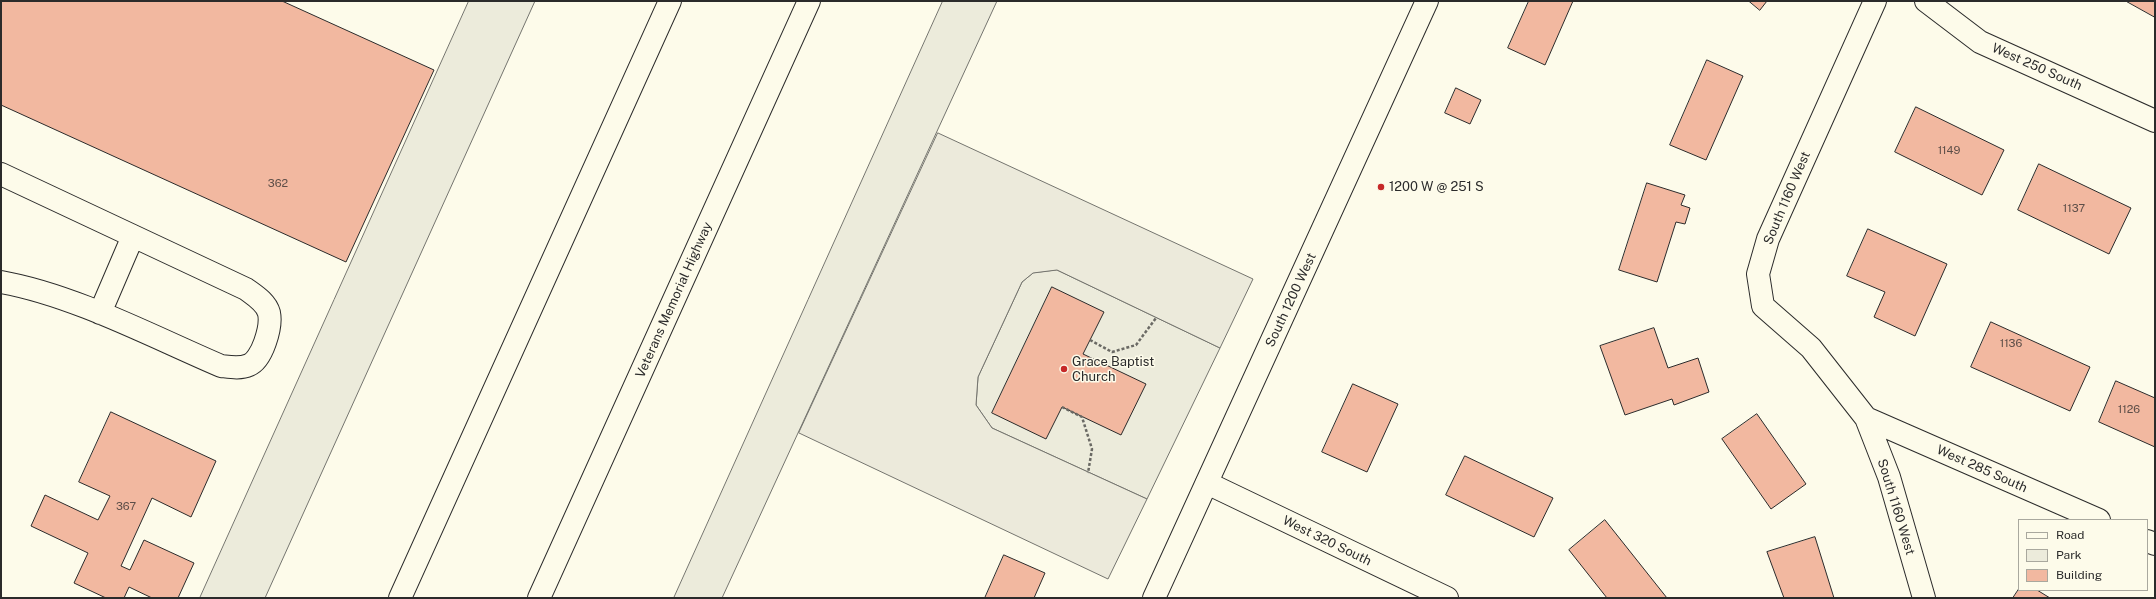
<!DOCTYPE html>
<html>
<head>
<meta charset="utf-8">
<style>
  body { margin:0 }
  #map { position:relative; width:2156px; height:599px; overflow:hidden; background:#fdfbea; font-family:"Public Sans",sans-serif }
  canvas { display:block }
  .frame { position:absolute; inset:0; border:2px solid #2b2b2b; pointer-events:none }
  .legend { position:absolute; left:2018px; top:519px; width:130px; height:72px; box-sizing:border-box; background:#fdfbea; border:1px solid #a9a89e; margin:0; padding:5px 7px; list-style:none; font-size:12px; color:#2b2b2b }
  .legend li { display:flex; align-items:center; gap:8px; height:20px }
  .legend b { width:20px; border:1px solid #a9a89e }
</style>
</head>
<body>
<div id="map">
<canvas width="2156" height="599"></canvas>
<div class="frame"></div>
<ul class="legend">
<li><b style="height:5px;background:#fdfbea"></b>Road</li>
<li><b style="height:11px;background:#ecebdb"></b>Park</li>
<li><b style="height:11px;background:#f2b8a0"></b>Building</li>
</ul>
</div>
<script>
const c = document.querySelector('canvas').getContext('2d');
c.lineJoin = 'round';
function fill(path, color) { c.fillStyle = color; c.fill(path, 'evenodd'); }
function stroke(path, color, width, dash) { c.strokeStyle = color; c.lineWidth = width; c.lineCap = dash ? 'butt' : 'round'; c.setLineDash(dash || []); c.stroke(path); }
function drawText(font, color, halo, rows, align = 'center') {
  c.font = font + ' "Public Sans",sans-serif'; c.lineWidth = 3; c.setLineDash([]); c.textBaseline = 'middle'; c.strokeStyle = halo; c.fillStyle = color; for (const [text, x, y, turn = 0] of rows) {
    c.save(); c.translate(x, y); c.rotate((+turn || 0) * Math.PI / 180); c.textAlign = isNaN(turn) ? turn : align; if (halo) c.strokeText(text, 0, 0); c.fillText(text, 0, 0); c.restore();
  }
}
const green = new Path2D(`
  M469,1H535L265,598H200Z
  M943,1H997L722,598H674Z
  M1057,270L1220,348L1147,499L992,428L976,405L978,377L1022,282L1033,273Z`);
const parking = new Path2D(`
  M938,133L1253,279L1220,348L1057,270L1033,273L1022,282L978,377L976,405L992,428L1147,499L1108,579L799,433Z`);
const building = new Path2D(`
  M1,1H282L434,70L346,262L1,105Z
  M1529,1H1573L1545,65L1508,48Z
  M1749,1H1767L1760,10Z
  M2126,1H2155V17Z
  M1707,60L1743,76L1706,160L1670,145Z
  M1456,88L1481,100L1470,124L1445,113Z
  M1916,107L2004,150L1982,195L1895,152Z
  M2039,164L2131,208L2109,254L2018,210Z
  M1647,183L1685,195L1681,205L1690,208L1685,224L1676,222L1657,282L1619,270Z
  M1868,229L1947,264L1915,336L1874,317L1885,292L1847,276Z
  M1052,287L1104,312L1083,354L1146,384L1121,435L1062,407L1046,439L992,413Z
  M1991,322L2090,367L2070,411L1971,367Z
  M1654,328L1668,368L1698,358L1709,392L1674,405L1672,399L1625,415L1600,346Z
  M2116,381L2155,398V447L2099,422Z
  M1353,384L1398,404L1367,472L1322,452Z
  M111,412L216,461L191,517L152,498L121,566L130,570L144,540L194,563L178,598H152L129,587L124,598H106L74,583L88,553L31,526L45,495L98,520L110,496L79,482Z
  M1757,414L1806,484L1771,509L1722,439Z
  M1465,456L1553,498L1534,537L1446,495Z
  M1605,520L1667,598H1607L1569,550Z
  M1815,537L1834,598H1784L1767,552Z
  M1004,555L1045,573L1034,598H985Z
  M2019,589L2037,590L2050,598H2013Z`);
const path = new Path2D(`
  M1090,340L1112,352L1136,345L1156,318
  M1062,407L1082,417L1092,449L1088,473`);
const minor = new Path2D(`
  M1875,1L1768,239L1758,274L1763,306L1811,348L1866,418L1889,477L1924,598
  M1926,1L1980,42L2155,121
  M1,174L246,289C254,295 266,302 269,313C272,327 262,360 249,365C240,369 230,367 221,366C153,337 74,295 1,282
  M100,313L133,236
  M1866,418L2099,520
  M1207,483L1447,598
  M2147,541L2155,544`);
const major = new Path2D(`
  M1154,598L1427,1`);
const highway = new Path2D(`
  M400,598L670,1
  M539,598L809,1`);
const markers = [
  [1381,187,4,"#c62828"],
  [1064,369,4,"#c62828"]
];
const numberNames = [
  ["1149",1949,151],
  ["362",278,184],
  ["1137",2074,209],
  ["1136",2011,344],
  ["1126",2129,410],
  ["367",126,507]
];
const streetNames = [
  ["West 250 South",2037,67,24],
  ["South 1160 West",1787,198,-67],
  ["Veterans Memorial Highway",674,300,-66],
  ["South 1200 West",1291,300,-65],
  ["West 285 South",1982,469,24],
  ["South 1160 West",1896,507,73],
  ["West 320 South",1327,541,26]
];
const poiNames = [
  ["1200 W @ 251 S",1389,187],
  ["Grace Baptist",1072,362],
  ["Church",1072,377]
];
fill(green, '#ecebdb');
stroke(green, '#74746e', 1);
fill(parking, '#eceadb');
stroke(parking, '#74746e', 1);
fill(building, '#f2b8a0');
stroke(building, '#2b2b2b', 1);
stroke(minor, '#2b2b2b', 24);
stroke(major, '#2b2b2b', 24);
stroke(highway, '#2b2b2b', 24);
stroke(path, '#6a6964', 2.5, [3, 2]);
stroke(minor, '#fdfbea', 22);
stroke(major, '#fdfbea', 22);
stroke(highway, '#fdfbea', 22);
for (const [x, y, r, color] of markers) { const dot = new Path2D(); dot.arc(x, y, r, 0, 2 * Math.PI); c.fillStyle = color; c.fill(dot); stroke(dot, '#fdfbea', 1.5); }
drawText('11px', '#5d4e48', null, numberNames);
drawText('13px', '#2b2b2b', '#fdfbea', streetNames);
drawText('13px', '#2b2b2b', '#fdfbea', poiNames, 'left');
</script>
</body>
</html>
